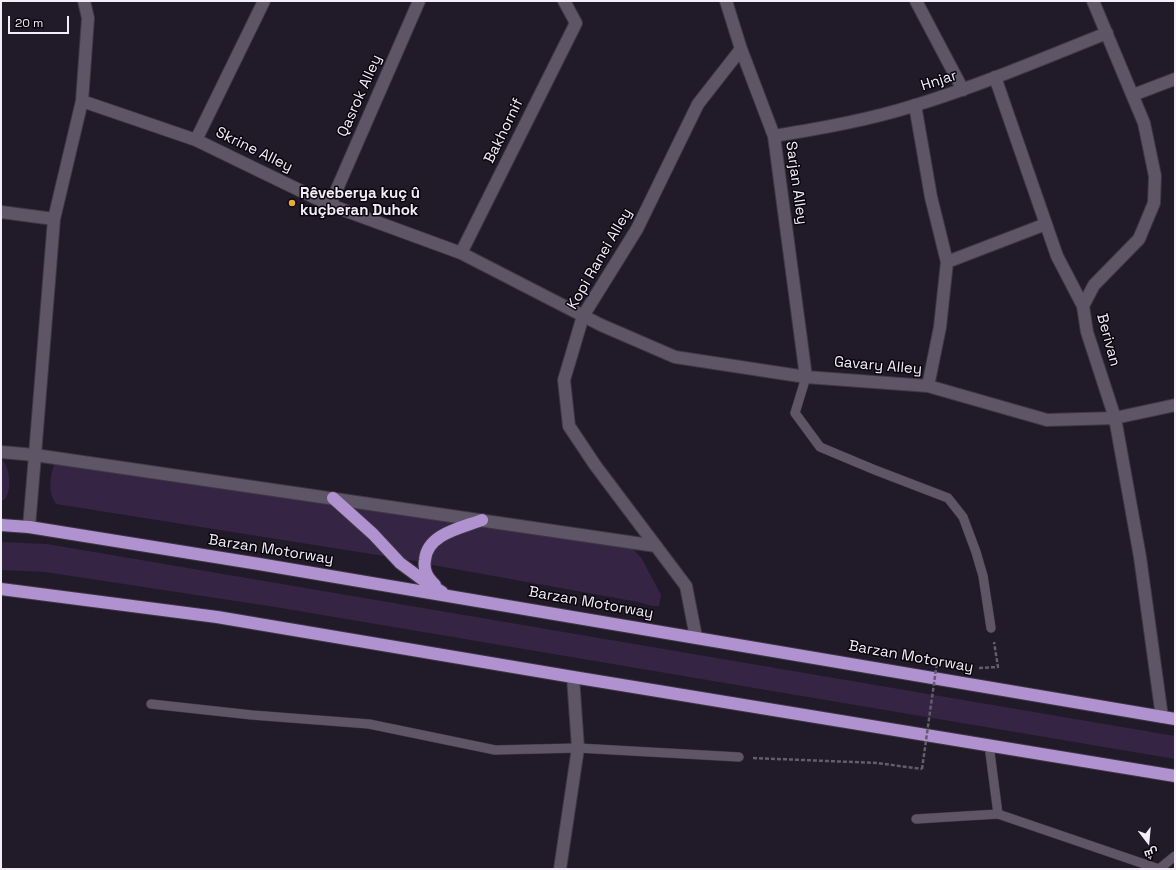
<!DOCTYPE html>
<html>
<head>
<meta charset="utf-8">
<style>
  body { margin:0 }
  #map { position:relative; width:1176px; height:870px; overflow:hidden; background:#211a29; font-family:"Space Grotesk",Cairo,sans-serif }
  canvas { display:block }
  .frame { position:absolute; inset:0; border:2px solid #f2edf8; pointer-events:none }
  .north { position:absolute; left:1128px; top:822px; width:40px; height:40px; -webkit-text-stroke:3px #09060d; paint-order:stroke; rotate:164deg; font-size:11px; font-weight:700; line-height:16px; text-align:center; color:#f2edf8 }
  .north::after { content:''; display:block; margin:auto; width:14px; height:18px; background:#f2edf8; clip-path:polygon(50% 0,100% 100%,50% 72%,0 100%) }
  .scale { position:absolute; left:8px; top:16px; width:61px; height:18px; box-sizing:border-box; border:2px solid #f2edf8; border-top:0; padding-left:5px; font-size:12px; line-height:14px; white-space:nowrap; color:#f2edf8; -webkit-text-stroke:3px #09060d; paint-order:stroke }
</style>
</head>
<body>
<div id="map">
<canvas width="1176" height="870"></canvas>
<div class="frame"></div>
<div class="north">ش</div>
<div class="scale">20 m</div>
</div>
<script>
const c = document.querySelector('canvas').getContext('2d');
c.lineJoin = 'round';
function fill(path, color) { c.fillStyle = color; c.fill(path, 'evenodd'); }
function stroke(path, color, width, dash) { c.strokeStyle = color; c.lineWidth = width; c.lineCap = dash ? 'butt' : 'round'; c.setLineDash(dash || []); c.stroke(path); }
function drawText(font, color, halo, rows, align = 'center') {
  c.font = font + ' "Space Grotesk",sans-serif'; c.lineWidth = 3; c.setLineDash([]); c.textBaseline = 'middle'; c.strokeStyle = halo; c.fillStyle = color; for (const [text, x, y, turn = 0] of rows) {
    c.save(); c.translate(x, y); c.rotate((+turn || 0) * Math.PI / 180); c.textAlign = isNaN(turn) ? turn : align; if (halo) c.strokeText(text, 0, 0); c.fillText(text, 0, 0); c.restore();
  }
}
const green = new Path2D(`
  M1,458C10,466 13,491 4,500H1Z
  M55,462L333,501L390,557L56,504C47,491 50,476 55,462Z
  M345,505L474,521L451,529L422,562L398,558Z
  M482,525L630,545L642,559L661,595L659,606H652L638,602L427,564L437,541Z
  M1,542L47,544L1175,736V759L275,607L45,572L1,570Z`);
const path = new Path2D(`
  M979,668L998,667L994,642
  M753,758L877,763L922,769`);
const lane = new Path2D(`
  M806,377L795,413L820,447L875,470L948,498L963,517L976,552L983,576L991,628
  M151,704L252,715L369,724L495,750L578,748L739,757
  M989,745L998,814
  M916,819L998,814L1159,869
  M1159,869L1175,856`);
const street = new Path2D(`
  M726,1L741,49L774,136L806,377
  M916,1L963,90
  M1093,1L1144,123L1155,176L1154,203L1139,239L1094,285L1083,306L1087,332L1115,418L1140,557L1162,717
  M995,77L1057,256L1083,306
  M1133,95L1175,79
  M82,101L88,18L84,1
  M915,105L931,197L947,262L940,327L928,386
  M774,136C822,128 869,120 916,105C981,85 1044,58 1107,33
  M196,140L264,1
  M330,205L419,1
  M1,212L54,219
  M461,253L576,23L564,1
  M947,262L1046,224
  M35,455L54,219L82,101L196,140L330,205L461,253L601,325L675,357L806,377L928,386L1047,420L1115,418L1175,405
  M696,637L686,586L595,465L569,426L564,380L583,316L637,229L698,104L741,49
  M560,869L578,748L573,677`);
const secondary = new Path2D(`
  M1,452L35,455L656,546
  M29,527L35,455`);
const highway = new Path2D(`
  M333,498L373,534L400,563L423,580L442,592
  M1,525L29,527L259,564L1175,719
  M435,585C428,578 423,571 425,560C427,534 461,528 482,520
  M1,589L217,617L573,677L1175,776`);
const pathBridge = new Path2D(`
  M922,769L937,662`);
const markers = [
  [292,203,4,"#e4ae35"]
];
const streetNames = [
  ["Hnjar",939,81,-18],
  ["Qasrok Alley",360,96,-66],
  ["Bakhornif",504,131,-64],
  ["Skrine Alley",254,150,26],
  ["Sarjan Alley",796,183,82],
  ["Kopi Ranei Alley",600,259,-60],
  ["Berivan",1108,340,75],
  ["Gavary Alley",878,366,5],
  ["Barzan Motorway",271,550,9],
  ["Barzan Motorway",591,603,10],
  ["Barzan Motorway",911,657,10]
];
const poiNames = [
  ["Rêveberya kuç û",300,194],
  ["kuçberan Duhok",300,211]
];
fill(green, '#352444');
stroke(lane, '#3e3844', 10);
stroke(street, '#3e3844', 14);
stroke(secondary, '#3e3844', 14);
stroke(highway, '#3e3844', 14);
stroke(path, '#635c6a', 2.5, [4, 2]);
stroke(lane, '#5e5567', 9);
stroke(street, '#5e5567', 12);
stroke(secondary, '#5e5567', 12);
stroke(highway, '#b092d0', 12);
stroke(pathBridge, '#635c6a', 2.5, [4, 2]);
for (const [x, y, r, color] of markers) { const dot = new Path2D(); dot.arc(x, y, r, 0, 2 * Math.PI); c.fillStyle = color; c.fill(dot); stroke(dot, '#09060d', 1.5); }
drawText('15px', '#f2edf8', '#09060d', streetNames);
drawText('bold 15px', '#f2edf8', '#09060d', poiNames, 'left');
</script>
</body>
</html>
